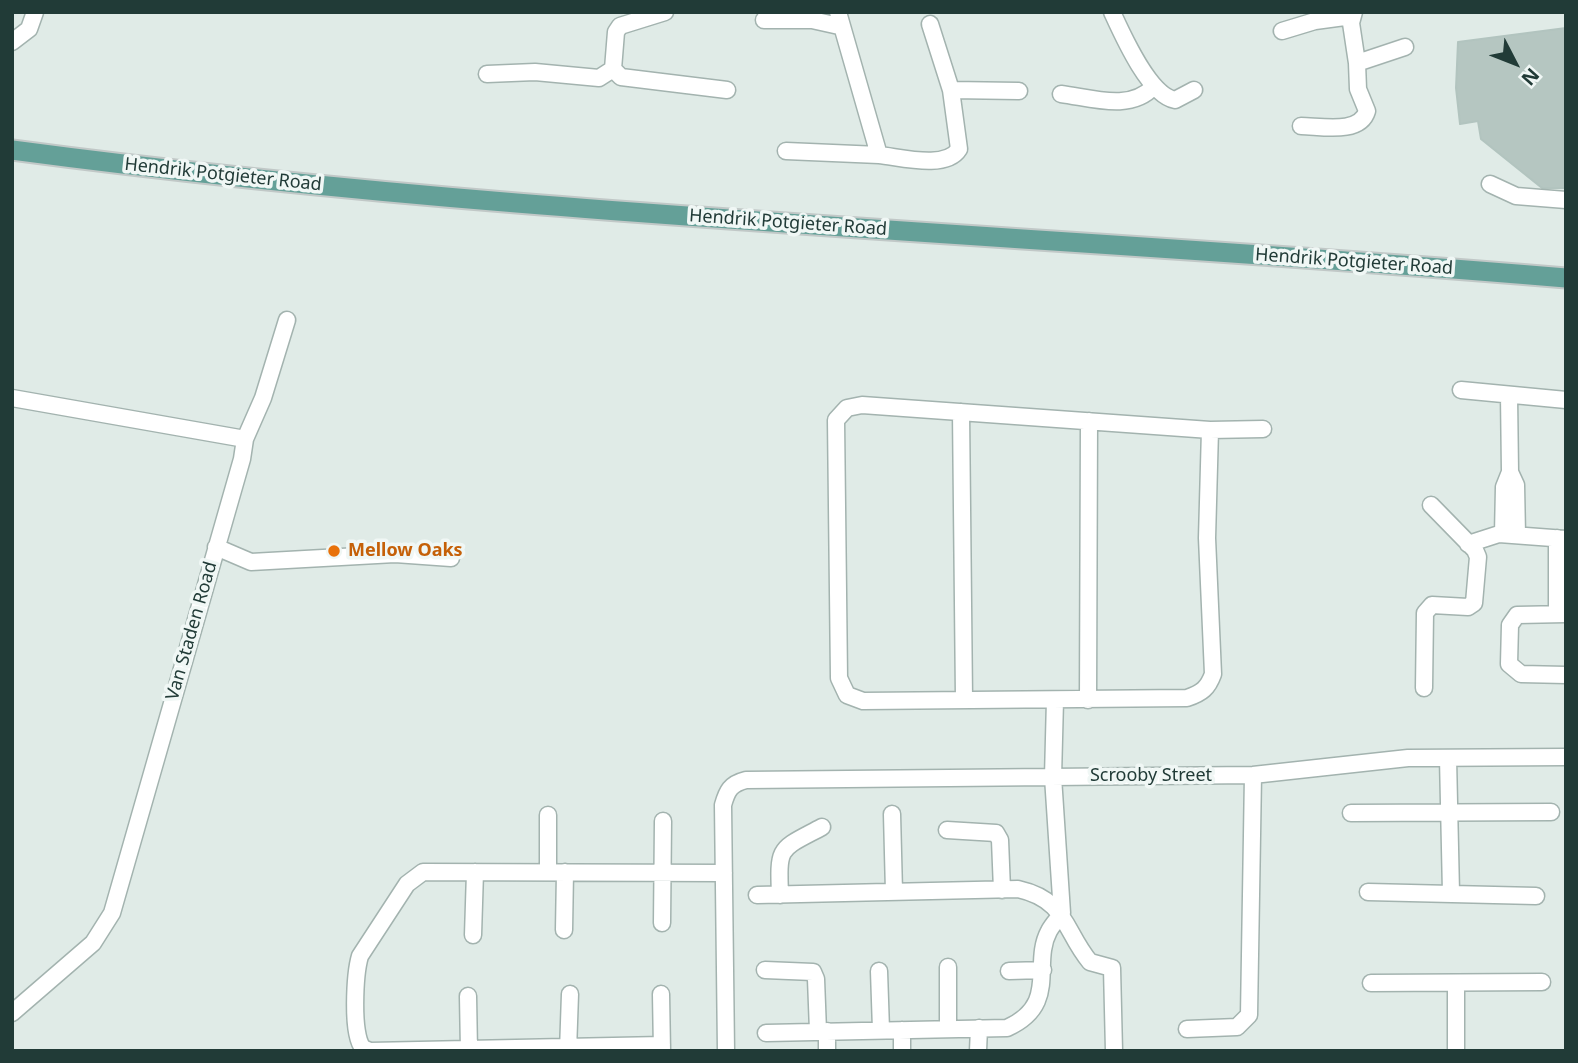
<!DOCTYPE html>
<html>
<head>
<meta charset="utf-8">
<style>
  body { margin:0 }
  #map { position:relative; width:1578px; height:1063px; overflow:hidden; background:#e0ebe7; font-family:"Noto Sans",sans-serif }
  canvas { display:block }
  .frame { position:absolute; inset:0; border:14px solid #213b37; pointer-events:none }
  .north { position:absolute; left:1480px; top:28px; width:70px; height:70px; -webkit-text-stroke:5px #f0f7f5; paint-order:stroke; rotate:132deg; font-size:19px; font-weight:700; line-height:28px; text-align:center; color:#213b37 }
  .north::after { content:''; display:block; margin:auto; width:24px; height:32px; background:#213b37; clip-path:polygon(50% 0,100% 100%,50% 72%,0 100%) }
</style>
</head>
<body>
<div id="map">
<canvas width="1578" height="1063"></canvas>
<div class="frame"></div>
<div class="north">N</div>
</div>
<script>
const c = document.querySelector('canvas').getContext('2d');
c.lineJoin = 'round';
function fill(path, color) { c.fillStyle = color; c.fill(path, 'evenodd'); }
function stroke(path, color, width, dash) { c.strokeStyle = color; c.lineWidth = width; c.lineCap = dash ? 'butt' : 'round'; c.setLineDash(dash || []); c.stroke(path); }
function drawText(font, color, halo, rows, align = 'center') {
  c.font = font + ' "Noto Sans",sans-serif'; c.lineWidth = 7; c.setLineDash([]); c.textBaseline = 'middle'; c.strokeStyle = halo; c.fillStyle = color; for (const [text, x, y, turn = 0] of rows) {
    c.save(); c.translate(x, y); c.rotate((+turn || 0) * Math.PI / 180); c.textAlign = isNaN(turn) ? turn : align; if (halo) c.strokeText(text, 0, 0); c.fillText(text, 0, 0); c.restore();
  }
}
const building = new Path2D(`
  M1566,28V188H1542L1481,139L1478,121L1460,124L1456,88L1458,42Z`);
const minor = new Path2D(`
  M838,12L879,155C900,157 946,170 959,149L951,90L930,24
  M1112,12C1123,36 1149,95 1175,100L1194,90
  M1354,12L1351,23L1357,63L1405,47
  M764,20H812L839,26
  M1282,31L1315,21L1352,16
  M12,42L29,29L35,12
  M613,69L621,77L727,90
  M487,74L535,72L599,78L613,69L616,32L620,26L665,12
  M951,90L1019,91
  M1061,94C1092,98 1131,112 1154,86
  M1301,126C1320,126 1360,135 1367,111L1358,89L1357,63
  M786,151L879,155
  M1490,184L1516,196L1566,200
  M1461,390L1566,400
  M12,398L245,439L242,459L112,913L93,943L12,1013
  M961,412L964,699
  M1210,430L1207,538L1213,674C1208,688 1202,693 1187,698L863,701L847,695L839,678L836,420L847,408L862,405L1210,430L1263,429
  M245,439L263,398L287,320
  M1510,472L1516,485L1517,535
  M1503,534L1504,487L1510,472L1509,395
  M1557,538V614
  M1468,544L1499,534L1566,539
  M216,547L251,562L395,554L451,558
  M1566,614L1517,615L1510,625L1509,664L1521,674L1566,675
  M1424,688L1425,613L1432,605L1468,607L1474,603L1478,557L1475,550L1431,505
  M1055,700L1053,777L1062,913
  M1088,700L1089,421
  M1448,758L1451,893
  M1351,813L1551,812
  M892,814L894,892
  M947,830L996,833L1000,840L1002,890
  M548,872V815
  M1368,892L1536,896
  M757,895L1018,889C1067,900 1064,931 1090,962L1112,968L1114,1051
  M780,895C778,845 779,850 822,827
  M662,923L663,821
  M564,930L565,872
  M473,935L475,872
  M765,970L813,972L816,979L818,1031
  M879,971L881,1030
  M1009,971L1043,970
  M1371,983L1542,982
  M661,994L662,1051
  M468,996L469,1051
  M948,1029V967
  M1187,1029L1237,1027L1249,1015L1253,775
  M902,1030V1051
  M827,1031V1051
  M766,1033L1007,1028C1060,1004 1031,964 1049,931C1052,925 1058,919 1062,913
  M662,1045L370,1051L363,1048C351,1035 355,973 360,956L407,884L423,872L724,873
  M568,1051L570,994
  M726,1051L723,805C727,791 730,784 746,780L1253,775L1408,758L1566,757
  M978,1051L979,1028
  M1456,1051V983`);
const major = new Path2D(`
  M12,150C528,219 1048,234 1566,278`);
const markers = [
  [334,551,7,"#e8710a"]
];
const streetNames = [
  ["Hendrik Potgieter Road",223,175,6],
  ["Hendrik Potgieter Road",788,223,4],
  ["Hendrik Potgieter Road",1354,262,4],
  ["Van Staden Road",192,631,-74],
  ["Scrooby Street",1151,776]
];
const foodNames = [
  ["Mellow Oaks",348,551]
];
fill(building, '#b5c6c1');
stroke(building, '#b2c4bf', 2);
stroke(minor, '#a3b3af', 19);
stroke(major, '#c1c8c7', 23);
stroke(minor, '#fff', 16);
stroke(major, '#64a098', 19);
for (const [x, y, r, color] of markers) { const dot = new Path2D(); dot.arc(x, y, r, 0, 2 * Math.PI); c.fillStyle = color; c.fill(dot); stroke(dot, '#f0f7f5', 2.5); }
drawText('18px', '#213b37', '#f0f7f5', streetNames);
drawText('bold 18px', '#c56008', '#f0f7f5', foodNames, 'left');
</script>
</body>
</html>
